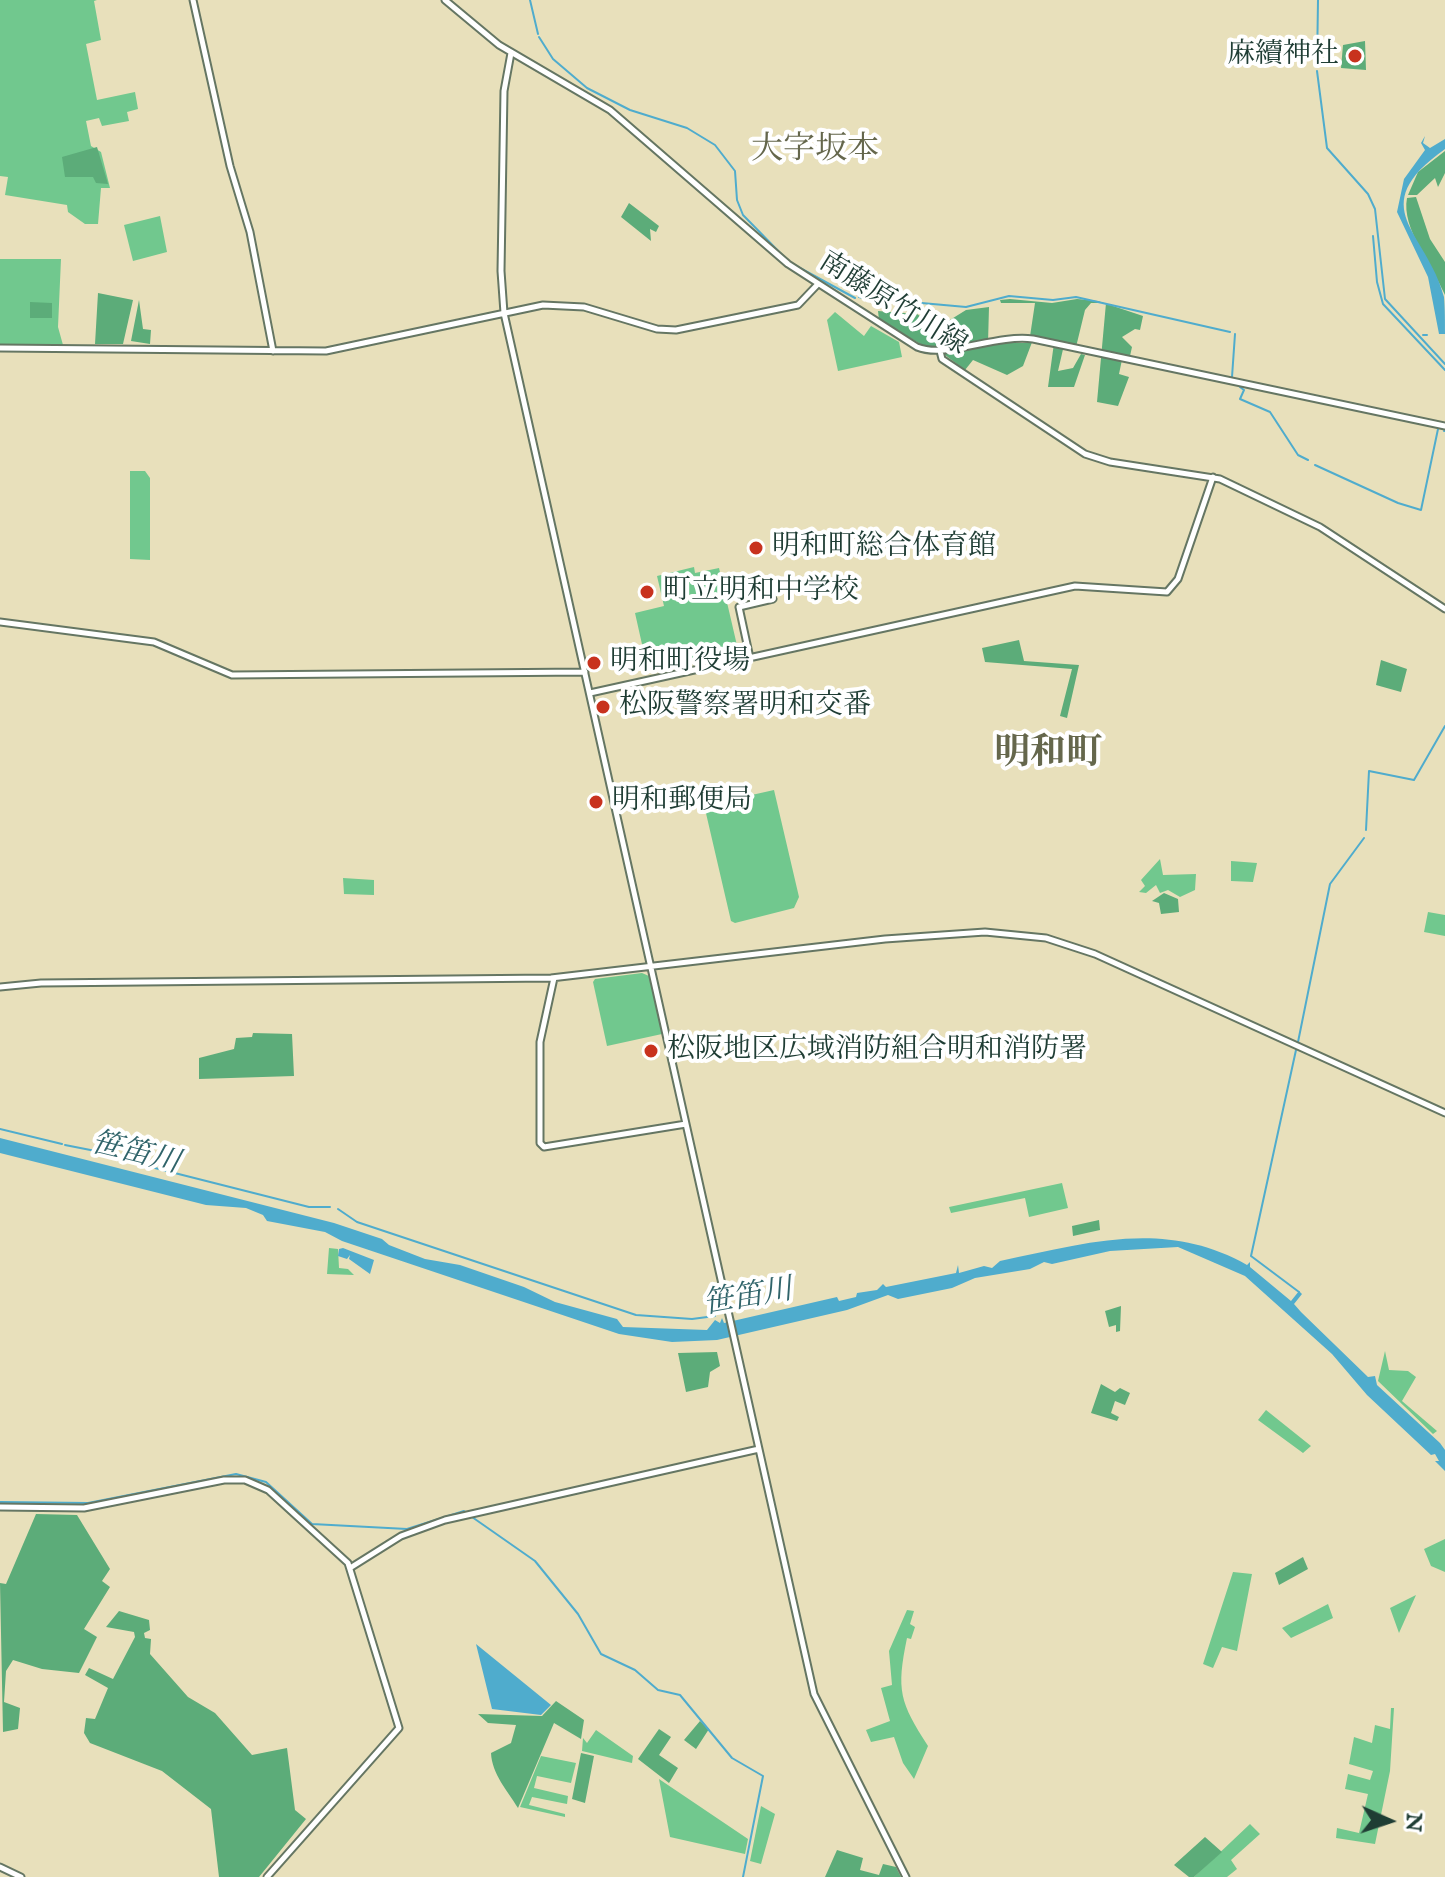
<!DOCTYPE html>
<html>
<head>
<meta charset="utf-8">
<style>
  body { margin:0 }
  #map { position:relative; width:1445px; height:1877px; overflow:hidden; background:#e8e0bb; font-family:"IM FELL English",serif }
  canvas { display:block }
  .north { position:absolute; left:1349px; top:1781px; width:80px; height:80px; -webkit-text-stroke:6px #fff; paint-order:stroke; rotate:93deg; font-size:22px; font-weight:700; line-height:32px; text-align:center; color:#1f3d34 }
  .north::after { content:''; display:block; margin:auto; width:28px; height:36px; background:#1f3d34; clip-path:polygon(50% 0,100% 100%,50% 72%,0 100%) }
</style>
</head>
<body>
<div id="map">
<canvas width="1445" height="1877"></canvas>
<div class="north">N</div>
</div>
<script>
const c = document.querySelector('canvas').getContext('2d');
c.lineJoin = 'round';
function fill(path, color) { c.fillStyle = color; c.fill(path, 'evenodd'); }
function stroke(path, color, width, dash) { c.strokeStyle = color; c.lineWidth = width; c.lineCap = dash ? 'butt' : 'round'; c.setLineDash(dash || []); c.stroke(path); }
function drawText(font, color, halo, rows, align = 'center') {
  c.font = font + ' "IM FELL English","Noto Serif JP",serif'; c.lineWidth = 8; c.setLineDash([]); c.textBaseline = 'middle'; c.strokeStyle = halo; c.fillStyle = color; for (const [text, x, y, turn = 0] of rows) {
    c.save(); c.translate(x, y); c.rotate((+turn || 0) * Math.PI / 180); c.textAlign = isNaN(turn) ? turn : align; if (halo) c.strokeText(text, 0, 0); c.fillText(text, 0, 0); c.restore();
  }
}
const green = new Path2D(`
  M0,0H97L94,1L101,40L86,44L97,100L135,92L138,109L127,112L129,121L102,126L99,118L86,121L91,146L101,152L110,188H101L98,224H85L68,212L67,205L5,195L8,177L0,176Z
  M160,216L167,252L133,261L124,225Z
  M0,259H61L58,327L63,345H0Z
  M835,312L864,336L871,326L899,342L902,357L838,371L827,320Z
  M130,471H145L150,478V560L130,559Z
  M694,567L695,573L719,568L739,654L665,670L664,667L648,671L635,613L664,606L657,576Z
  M774,790L799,897L794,908L735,923L731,921L705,809L707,805Z
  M1160,859L1163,875L1196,874L1195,890L1180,897L1168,890L1160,893L1156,885L1146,893L1139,892L1145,886L1141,880Z
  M1231,861L1257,863L1253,882L1231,881Z
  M343,878L374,880V895L344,894Z
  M1428,912L1445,915V936L1424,932Z
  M642,973L649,976L662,1034L607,1046L593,982L595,979Z
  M1062,1183L1068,1208L1029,1217L1025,1198L951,1213L949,1207Z
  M329,1248L338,1249L339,1268L348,1269L354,1275L327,1274Z
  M1385,1351L1389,1370L1408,1371L1416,1377L1402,1401L1437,1431L1433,1434L1378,1381Z
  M1266,1410L1311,1446L1303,1453L1258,1420Z
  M1445,1539V1572L1431,1566L1424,1549Z
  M1233,1572L1252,1574L1237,1651L1222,1647L1213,1668L1203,1664Z
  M1416,1595L1399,1633L1390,1608Z
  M1328,1604L1333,1618L1291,1638L1282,1628Z
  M907,1610L914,1611L910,1624L915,1627L911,1639L907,1638C896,1691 900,1702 928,1746L914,1779L903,1763L894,1737L871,1742L866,1730L890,1721L881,1688L892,1685L889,1651Z
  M1391,1708H1394L1390,1771L1375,1844L1336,1838L1337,1828L1359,1833L1368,1794L1345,1789L1348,1774L1370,1780L1373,1771L1349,1764L1354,1737L1372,1743L1375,1725L1390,1729Z
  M596,1730L633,1756L632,1763L582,1751L583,1738L587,1743Z
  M541,1756L576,1763L571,1783L537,1776L534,1788L568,1796L567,1804L532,1797L529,1805L565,1814V1817L520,1807Z
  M659,1779L748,1839L745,1854L670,1837Z
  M761,1806L775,1814L761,1864L750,1861Z
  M1250,1824L1260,1834L1231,1860L1237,1869L1227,1877H1194Z`);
const forest = new Path2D(`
  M1365,41L1366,70L1341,68L1343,45Z
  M97,147L108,184L96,183L93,177H65L62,157Z
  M1445,151V173L1438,187L1435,178L1417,195H1408L1418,172Z
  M1416,197L1430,239L1445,262V295C1433,267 1401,228 1407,198Z
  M629,203L659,226L656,232L650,229L651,241L621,217Z
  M98,293L133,300L123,344H95Z
  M1010,299L1052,303L1077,299L1098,301L1143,316L1140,330L1135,329L1122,337L1132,347L1130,356L1123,355L1119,374L1129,377L1118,406L1097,402L1106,303H1091L1085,310L1076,347L1064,345L1058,371L1073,368L1081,354L1085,355L1074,387H1048L1054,343L1034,337L1023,366L1007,375L973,360L965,370L937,349L924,346L879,320L878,311L917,314L937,328L966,310L989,307L988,343H1029L1035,303H1001L1000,300Z
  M139,300L143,329L151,330L150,344L131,341Z
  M30,302L52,303V318H30Z
  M1019,640L1024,661L1079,665L1067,718L1060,716L1072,669L985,662L982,648Z
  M1381,660L1407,669L1401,692L1376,685Z
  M1164,893L1178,899L1179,912L1161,914L1159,903L1152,901Z
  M253,1033L292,1034L294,1076L199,1079V1058L234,1049L236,1038L252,1037Z
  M1099,1220L1100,1230L1073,1236L1072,1226Z
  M1121,1306L1120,1331L1116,1332V1325L1109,1327L1105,1311Z
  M717,1352L720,1366L710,1372L708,1387L686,1392L678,1353Z
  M1101,1384L1115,1392L1120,1388L1130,1393L1125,1405L1115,1401L1111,1413L1119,1417L1117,1421L1091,1413Z
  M36,1514L77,1515L110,1569L102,1581L110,1587L84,1629L97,1637L79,1673L42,1669L13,1660L6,1671L4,1702L20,1708L18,1729L3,1732L0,1583L6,1584Z
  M1303,1557L1308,1569L1279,1585L1275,1573Z
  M119,1611L149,1620L150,1630L144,1633L145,1638L151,1639L150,1654L188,1697L215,1713L252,1755L287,1748L295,1810L306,1819L259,1877H219L211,1809L162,1771L90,1743L84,1733L86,1718L95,1719L108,1688L85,1675L89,1668L113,1679L135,1637L134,1632L106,1627Z
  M556,1701L584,1720L581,1739L554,1723L518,1808C507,1790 492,1774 491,1753L511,1743L516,1725L488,1723L478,1714L542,1716Z
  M700,1721L709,1729L696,1749L684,1740Z
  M659,1729L671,1737L659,1755L678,1768L669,1783L638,1759Z
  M581,1753L594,1756L585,1803L572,1799Z
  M1205,1837L1222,1852L1194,1877H1189L1174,1865Z
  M837,1850L863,1858L860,1870L879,1875L883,1864L896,1867L901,1877H825Z`);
const water = new Path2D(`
  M1425,136L1423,143L1430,148L1445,139V149C1362,208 1427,231 1444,297C1445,309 1445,323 1445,334H1439L1428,277L1397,212L1404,179L1425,150L1421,143Z
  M0,1138L334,1223L382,1239L389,1245L425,1259L460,1265L524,1287L555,1302L617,1319L623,1327L707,1330L715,1320L720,1323L722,1318L724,1323L837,1297L839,1301L856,1297L857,1293L877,1290L883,1284L886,1287L956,1273L958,1265L959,1273L984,1266L992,1268L1000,1261C1084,1244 1164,1218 1247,1265L1250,1262V1267L1291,1301L1299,1291L1302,1294L1294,1304L1301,1312L1368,1377L1375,1376L1377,1385L1440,1443L1445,1450V1471L1435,1461H1439L1435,1454L1431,1455L1367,1395L1332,1354L1245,1276L1178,1247L1110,1251L1052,1264L1044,1262L1030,1269L975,1278L952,1288L898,1299L888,1295L847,1310L717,1340L672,1342L619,1334L342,1241L325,1232L267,1221L263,1215L246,1208L206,1205L0,1153Z
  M343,1248L374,1260L370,1274L349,1259L350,1255L347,1259L338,1256L339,1249Z
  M476,1644L551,1705L541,1715L492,1709Z`);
const stream = new Path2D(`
  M530,0L538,34
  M539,37L553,59L587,88L630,110L687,128L715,145L735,171L737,200L743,215L789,262L855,298
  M1317,67L1318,0
  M1317,71L1327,148L1368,194L1375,209L1385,299L1445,364
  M1373,236L1377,282L1383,304L1445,370
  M859,297L863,298
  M866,298L966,307L1009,296L1053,300L1076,297L1230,332
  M1423,335H1427
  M1232,377L1235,334
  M1240,387L1244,390L1240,399L1270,412L1298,455L1308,460
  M1444,431H1445
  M1315,465L1398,503L1421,510L1438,429
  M1366,830L1369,771L1414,780L1445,726
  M1298,1042L1330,884L1364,838
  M1296,1050L1251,1256L1299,1292
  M0,1129L62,1144
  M65,1145L121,1156
  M127,1157L143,1165L309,1207H330
  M338,1209L357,1222L636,1315L692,1319L715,1316
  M0,1502L88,1503L236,1474L266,1482L312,1524L407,1529L464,1511L467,1513
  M472,1517L535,1561L578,1614L601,1654L635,1670L658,1690L680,1695L732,1758L763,1776L743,1877`);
const secondary = new Path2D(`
  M193,0L230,166L250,232L273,351
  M445,0L499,45L610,110L788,264L917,347C946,359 995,334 1033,339L1445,426
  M511,53L504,91L501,271L504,313L814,1694L906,1877
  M0,348L326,351L543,305L584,307L657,329L676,330L798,305L818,284
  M940,351L942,359L1085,454L1110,462L1220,479L1320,527L1445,609
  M0,622L154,642L232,675L585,672
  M750,658L739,607L773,599
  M590,693L1075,586L1167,592L1178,579L1213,477
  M554,978L540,1042V1143L544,1147L686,1124
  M0,987L41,983L551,978L885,939L985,932L1046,938L1095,954L1445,1113
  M0,1507L84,1508L224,1480H245L268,1490L348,1563L399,1728L267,1877
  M350,1568L401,1536L445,1520L759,1449
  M0,1867L21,1877`);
const markers = [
  [1355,56,8,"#c8321e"],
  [756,548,8,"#c8321e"],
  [647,592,8,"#c8321e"],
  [594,663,8,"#c8321e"],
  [603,707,8,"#c8321e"],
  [596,802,8,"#c8321e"],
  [651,1051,8,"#c8321e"]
];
const poiNames = [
  ["麻續神社",1339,56,"right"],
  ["明和町総合体育館",772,548],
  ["町立明和中学校",663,592],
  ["明和町役場",610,663],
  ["松阪警察署明和交番",619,707],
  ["明和郵便局",612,802],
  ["松阪地区広域消防組合明和消防署",667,1051]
];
const streetNames = [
  ["南藤原竹川線",892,305,32]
];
const waterNames = [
  ["笹笛川",135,1155,14],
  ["笹笛川",748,1299,-10]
];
const quarterNames = [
  ["大字坂本",815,151]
];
const districtNames = [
  ["明和町",1048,756]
];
fill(green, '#71c88e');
fill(forest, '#5cac79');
fill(water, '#4faccd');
stroke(stream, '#4faccd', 2);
stroke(secondary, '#657663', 9);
stroke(secondary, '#fff', 5);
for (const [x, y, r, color] of markers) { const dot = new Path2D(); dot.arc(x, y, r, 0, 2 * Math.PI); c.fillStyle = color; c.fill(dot); stroke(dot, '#fff', 3); }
drawText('28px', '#1f3d34', '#fff', poiNames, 'left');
drawText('28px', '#1f3d34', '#fff', streetNames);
drawText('italic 30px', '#30646a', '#fff', waterNames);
drawText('32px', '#65674c', '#fff', quarterNames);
drawText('bold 36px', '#65674c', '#fff', districtNames);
</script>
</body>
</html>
